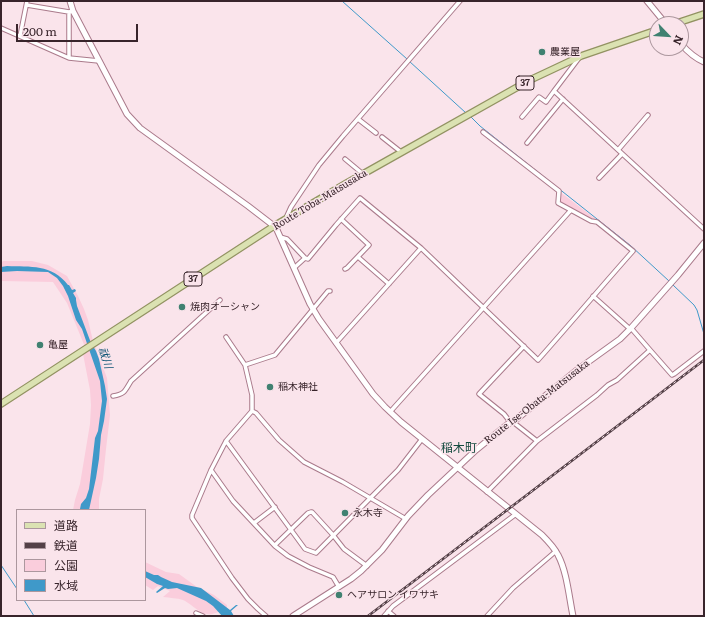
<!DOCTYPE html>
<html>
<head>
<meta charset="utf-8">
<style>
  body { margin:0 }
  #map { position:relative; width:705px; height:617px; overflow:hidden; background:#fae4eb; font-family:Literata,"Noto Sans JP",serif }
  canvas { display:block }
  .frame { position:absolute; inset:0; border:2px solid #38242b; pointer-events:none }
  .legend { position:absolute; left:16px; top:509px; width:130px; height:92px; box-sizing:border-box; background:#fae4eb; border:1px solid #ac979e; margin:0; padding:5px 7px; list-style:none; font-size:12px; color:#38242b }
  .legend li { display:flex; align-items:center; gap:8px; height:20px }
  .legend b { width:20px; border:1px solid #ac979e }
  .north { position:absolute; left:649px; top:16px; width:40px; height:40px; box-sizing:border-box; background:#fae4eb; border:1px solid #ac979e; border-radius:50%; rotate:115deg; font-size:11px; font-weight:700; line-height:16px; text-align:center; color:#38242b }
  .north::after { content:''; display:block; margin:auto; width:14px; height:18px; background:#408171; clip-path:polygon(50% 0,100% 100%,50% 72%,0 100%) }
  .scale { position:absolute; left:16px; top:24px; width:122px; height:18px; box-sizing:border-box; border:2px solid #38242b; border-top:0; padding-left:5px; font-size:12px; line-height:14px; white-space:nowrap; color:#38242b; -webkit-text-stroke:3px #fae4eb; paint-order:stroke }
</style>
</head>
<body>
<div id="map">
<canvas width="705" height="617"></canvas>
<div class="frame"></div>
<ul class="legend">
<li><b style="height:5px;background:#dbe2b2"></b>道路</li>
<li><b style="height:5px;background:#544047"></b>鉄道</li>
<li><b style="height:11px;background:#facddc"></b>公園</li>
<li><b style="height:11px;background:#3f99c9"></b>水域</li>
</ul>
<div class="north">N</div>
<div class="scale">200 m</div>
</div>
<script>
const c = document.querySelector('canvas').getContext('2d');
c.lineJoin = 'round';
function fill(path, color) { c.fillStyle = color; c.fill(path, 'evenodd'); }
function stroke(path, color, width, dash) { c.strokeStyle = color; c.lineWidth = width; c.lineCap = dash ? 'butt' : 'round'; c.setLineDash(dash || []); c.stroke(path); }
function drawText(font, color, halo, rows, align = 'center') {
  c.font = font + ' Literata,"Noto Sans JP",serif'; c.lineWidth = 3; c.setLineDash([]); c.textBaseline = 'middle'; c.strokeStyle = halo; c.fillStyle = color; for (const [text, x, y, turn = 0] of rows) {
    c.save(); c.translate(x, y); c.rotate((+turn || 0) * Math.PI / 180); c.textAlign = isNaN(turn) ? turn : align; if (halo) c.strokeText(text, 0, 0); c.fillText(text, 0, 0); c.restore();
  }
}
const green = new Path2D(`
  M560,192L597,220L591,219L560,202Z
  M3,261H32L48,265L67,276L78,296L84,309L88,320L93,341L85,347L67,303L53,282L1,281V263Z
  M95,346L107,378L110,415L106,449L103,479L99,499V510H73L75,500L80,484L90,424L91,405L90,390L83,354Z
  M145,562L166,572L179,574L197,587L214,595L227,605V607C211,617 206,617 191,605C188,603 186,601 183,600C177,598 170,598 163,597L170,591L158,586L153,590L145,585Z`);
const water = new Path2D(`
  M7,266C30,267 52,264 68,285H69L72,290L75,289L76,291L73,293L76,298V300L77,306L91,343L96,351L99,359L105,386L107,399L104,421L101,435L99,459L96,478L89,510L72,509H80L81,504L86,498L89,489L95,438L98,431L102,401L100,381L82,329L76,320L68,296L63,286L57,278L48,272L17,271L1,272V267Z
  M145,571L154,575H158L161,577L172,582L201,588L230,610L236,605H238L231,611L234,616H222L213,606L206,601L177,588L168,589L165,588L157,593L156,592L163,586L157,584L145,577Z`);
const stream = new Path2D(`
  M342,1L407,59
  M409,61L466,113
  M470,116L480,126L631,246L669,281
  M673,285L694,305L697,310L704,334
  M1,565L17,589
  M24,600L34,616`);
const street = new Path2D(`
  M27,5L69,12L73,11
  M1,28L69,58L99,61
  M20,36L27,1
  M69,58V12
  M579,58L554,91L704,229
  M522,117L539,97L546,102L554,91
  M358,119L376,133
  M382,137L401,152
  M527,143L563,99
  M618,150L648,115
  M345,159L363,174
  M599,178L622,154
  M286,218L291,207L319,165L343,136L460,1
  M341,219L369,245L347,268L345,269
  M280,237L287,239L305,258L308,259L336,225L360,198L421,248L538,360C570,324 601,287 633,251L597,222L591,221L558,203L559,191L483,132
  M358,257L389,284
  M294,268L305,258
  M593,296L630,329
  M226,337L245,365L252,395V411L226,441L211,470L192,515V518L232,578L248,599L258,609L266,616
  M336,343L421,248
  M650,350L672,375L674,374L704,351
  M245,365L275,355L328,291H330
  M113,396C125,394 125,391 131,381L220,300
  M252,411L256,413L279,440L304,462L343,482L406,519
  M390,412L571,210
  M513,422L537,441
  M511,423L504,414L479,394L524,346
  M226,441L305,549L316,553L398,470L422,439
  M211,470L233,501L275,546L288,556L309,567L333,577L339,587
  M487,492L537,441L597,395L608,385L617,380L650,350L631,328
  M254,523L275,507
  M275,545L308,513L311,512H312L333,535L344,549L367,566
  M388,611L394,616
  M196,613L203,616
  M384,616L393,606L504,523L516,514
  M487,616L513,588L556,551`);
const secondary = new Path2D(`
  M70,1L73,11L127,114L140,128L248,206L274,226L277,230L310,304L319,319L373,394L385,407L401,422L542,535C548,541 554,547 558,555C567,572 569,597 573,616
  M647,1L666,24
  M681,44C688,52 695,58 704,62
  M293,616L351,579L361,571L382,550L408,516L428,495L476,450L508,424L513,422L577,370L620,339L631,328L678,275L704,243`);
const primary = new Path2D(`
  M674,24L704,14
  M1,404L274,226L347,183L530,80L581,56L657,30`);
const rail = new Path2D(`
  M368,616L704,360`);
const markers = [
  [542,52,4,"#408171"],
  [182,307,4,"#408171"],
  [40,345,4,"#408171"],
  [270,387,4,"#408171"],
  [345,513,4,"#408171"],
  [339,595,4,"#408171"]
];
const shields = [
  [525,83,18],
  [193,279,18]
];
const shieldNames = [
  ["37",525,83],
  ["37",193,279]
];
const poiNames = [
  ["農業屋",550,52],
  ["焼肉オーシャン",190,307],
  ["亀屋",48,345],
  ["稲木神社",278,387],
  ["永木寺",353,513],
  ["ヘアサロン イワサキ",347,595]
];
const streetNames = [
  ["Route Toba-Matsusaka",320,200,-31],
  ["Route Ise-Obata-Matsusaka",537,402,-38]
];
const waterNames = [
  ["祓川",105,358,72]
];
const quarterNames = [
  ["稲木町",459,448]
];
fill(green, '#facddc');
fill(water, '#3f99c9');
stroke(stream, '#3f99c9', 1);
stroke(street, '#aa7a8b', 5.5);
stroke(secondary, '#aa7a8b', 7);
stroke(primary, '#929262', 8);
stroke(street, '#fff', 3.5);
stroke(secondary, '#fff', 5);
stroke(primary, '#dbe2b2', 5.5);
stroke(rail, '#544047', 2.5);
stroke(rail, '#fae4eb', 1, [3]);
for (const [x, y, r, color] of markers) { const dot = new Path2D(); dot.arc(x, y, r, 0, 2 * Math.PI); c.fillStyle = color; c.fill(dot); stroke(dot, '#fae4eb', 1.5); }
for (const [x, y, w] of shields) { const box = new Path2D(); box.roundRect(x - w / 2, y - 7, w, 14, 3); c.fillStyle = '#fae4eb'; c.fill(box); stroke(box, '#38242b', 1); }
drawText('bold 9px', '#38242b', null, shieldNames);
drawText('10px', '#38242b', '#fae4eb', poiNames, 'left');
drawText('10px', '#38242b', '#fae4eb', streetNames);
drawText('italic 11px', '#0d5475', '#fae4eb', waterNames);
drawText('12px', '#134a3e', '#fae4eb', quarterNames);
</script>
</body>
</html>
